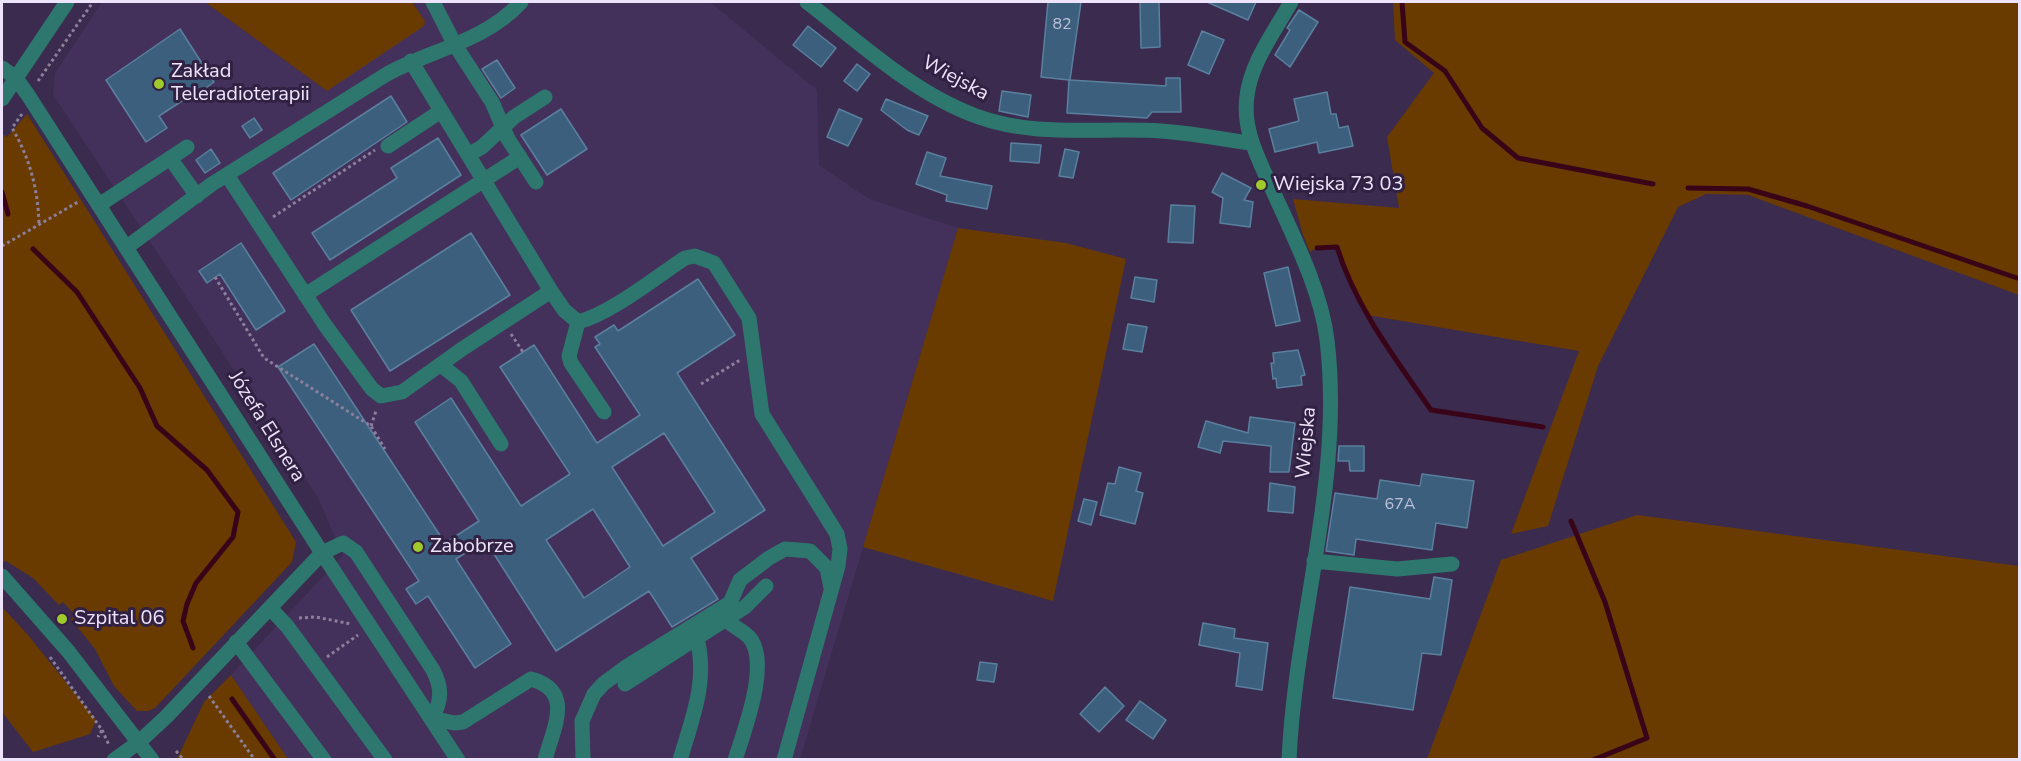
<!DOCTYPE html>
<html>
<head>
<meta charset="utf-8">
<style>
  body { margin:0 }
  #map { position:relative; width:2021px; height:761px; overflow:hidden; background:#3b2b4e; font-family:"Nunito Sans",sans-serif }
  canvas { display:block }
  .frame { position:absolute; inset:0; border:3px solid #ede4fb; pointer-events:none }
</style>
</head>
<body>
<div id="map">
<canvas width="2021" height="761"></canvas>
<div class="frame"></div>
</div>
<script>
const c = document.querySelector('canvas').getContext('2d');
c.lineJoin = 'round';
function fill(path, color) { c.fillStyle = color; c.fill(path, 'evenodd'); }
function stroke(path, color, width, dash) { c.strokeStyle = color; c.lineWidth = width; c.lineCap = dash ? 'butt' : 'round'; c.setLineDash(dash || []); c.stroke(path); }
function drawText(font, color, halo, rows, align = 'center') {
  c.font = font + ' "Nunito Sans",sans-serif'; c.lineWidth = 6; c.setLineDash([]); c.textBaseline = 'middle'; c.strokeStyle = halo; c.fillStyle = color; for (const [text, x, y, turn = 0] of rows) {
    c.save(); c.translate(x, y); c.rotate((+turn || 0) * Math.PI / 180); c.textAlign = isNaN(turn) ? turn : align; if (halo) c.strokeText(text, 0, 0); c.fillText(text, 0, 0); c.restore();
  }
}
const built = new Path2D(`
  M102,2H205L327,91L425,21L412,2H710L817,90L819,165L869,199L958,228L800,759H288L231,675L343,555L318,498L53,94L55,73Z`);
const green = new Path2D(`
  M205,2H412L425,21L424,26L327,91Z
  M1393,2H2019V295L1748,195L1706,194L1678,207L1598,366L1548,526L1511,534L1579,351L1367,315L1348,281L1337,247L1317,248L1310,252L1303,235L1293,199L1399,208L1387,137L1434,73L1395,40Z
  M27,114L296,542L292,562L155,708L148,711H137L114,686L95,649L71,619L75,615L63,602L59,605L33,578L6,561L2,562V134L7,137Z
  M958,228L1066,243L1126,259L1053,601L863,547Z
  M1637,515L2019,566V759H1427L1501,560Z
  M2,607L28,635L96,720L90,734L33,752L2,712Z
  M231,675L288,759H177L204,702Z`);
const stream = new Path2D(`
  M1402,2L1405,42L1445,71L1482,128L1518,158L1653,184
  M1688,188L1748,189L1807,206L2020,279
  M2,192L8,214
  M1317,248L1337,247C1356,308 1395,358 1431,410L1543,427
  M33,249L77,292L140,388L157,426L207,470L238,512L233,537L196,583L187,604L183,621L193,648
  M1571,521L1605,602L1647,738L1593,760
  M232,699L275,760`);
const building = new Path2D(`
  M1048,2H1081L1070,80L1166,86V78H1180L1181,112H1152L1147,118L1067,113L1069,80L1041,77Z
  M1140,2H1159L1160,47L1141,48Z
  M1207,2H1256L1248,20Z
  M1299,10L1318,22L1290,67L1275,55L1290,30L1287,28Z
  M808,26L836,48L821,67L793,45Z
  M180,29L214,82L192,98L188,97L159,116L167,128L146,142L106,80Z
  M1202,31L1224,40L1209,74L1188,65Z
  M497,60L515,88L501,98L482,69Z
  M857,64L870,74L857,91L844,81Z
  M1002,91L1031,95L1028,117L999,111Z
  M1327,92L1331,114H1336L1339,128L1348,126L1353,146L1319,153L1317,142L1275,152L1269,129L1299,121L1294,99Z
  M391,96L407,122L291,200L273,173Z
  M886,99L928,116L919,135L907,130L881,110Z
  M561,109L587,149L547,175L521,135Z
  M839,109L862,119L848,146L827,137Z
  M254,118L262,130L250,138L242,126Z
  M438,138L461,175L330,260L312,233L397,178L391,168Z
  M1011,143L1041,145L1039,163L1010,161Z
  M211,149L220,163L205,173L196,160Z
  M1065,149L1079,152L1073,178L1059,176Z
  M927,152L946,158L940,176L992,186L987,209L946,201L947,195L916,184Z
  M1222,173L1251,188L1244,200L1253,202L1250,227L1220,223L1223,198L1212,192Z
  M1171,205L1195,206L1193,243L1168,242Z
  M471,233L510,295L390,371L351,310Z
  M241,243L285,311L256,330L220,274L207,283L199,271Z
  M1288,267L1300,321L1276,326L1264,273Z
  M1135,277L1157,280L1154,302L1131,298Z
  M698,279L735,335L677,373L765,510L691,558L718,599L672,627L649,591L556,651L485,540L456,559L511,644L475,668L428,596L416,604L406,589L419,581L278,367L314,344L445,543L479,521L415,422L451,398L521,506L570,474L500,367L534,345L597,443L640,415L595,347L600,344L595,337L614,325L618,331ZM664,433L715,512L663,546L612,467ZM593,509L630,567L584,598L546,540Z
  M1128,324L1147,327L1142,352L1123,349Z
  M1298,350L1305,375L1301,376L1302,385L1277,388L1276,378L1273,379L1271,363H1274L1273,353Z
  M1250,417L1295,423L1289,472H1270L1271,446L1223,441L1220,453L1198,447L1206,421L1248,433Z
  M1339,446H1364V471H1350L1349,461H1338Z
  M1119,467L1141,473L1136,491L1143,493L1135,524L1100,515L1108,483L1115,484Z
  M1422,474L1474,481L1467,528L1436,523L1432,550L1356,539L1354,555L1326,551L1335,493L1377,499L1380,480L1420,486Z
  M1270,483L1295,487L1293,513L1268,511Z
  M1084,499L1097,502L1091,525L1078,521Z
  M1434,577L1452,580L1441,655L1422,653L1413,710L1333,698L1350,587L1430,599Z
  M1203,623L1235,629L1234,638L1268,643L1262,690L1236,686L1240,653L1199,645Z
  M980,662L997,664L994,682L977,680Z
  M1105,687L1124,706L1099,732L1080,714Z
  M1140,701L1166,720L1153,739L1126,720Z`);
const path = new Path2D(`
  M38,81L93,2
  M22,114L12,128C30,158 38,190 39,224
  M273,217L375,150
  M2,246L78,202
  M215,277L264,358L371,426L385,449
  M511,334L523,352
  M701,384L740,360
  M371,426L376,411
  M299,618L316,617L351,624
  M50,657L102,730L98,737
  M327,657L358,635
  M209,696L255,760
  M102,730L109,745
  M176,751L184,760`);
const minor = new Path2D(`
  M433,2L455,45L492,102L508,139L536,182
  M807,2C859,42 913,93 976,116C1034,138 1100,127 1161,131C1191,133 1221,139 1251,143
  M411,61L551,291L564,310L578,322C610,314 656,277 685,258L695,256L714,263L749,318L762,414L837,534L840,549L838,566L784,760
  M2,68L15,77L28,95L322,553L166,717L139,742L114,760
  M2,99L67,2
  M388,146L441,111
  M468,155L482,147L514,117L545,97
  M170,158L197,196
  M227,175L325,325L372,389L381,396L402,392L462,349L551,291
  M99,205L187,147
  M127,247L212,184L387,74C431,50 486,41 521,2
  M305,295L520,157
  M578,322L569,356L571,363L604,412
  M441,365L461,381L501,444
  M1314,561L1397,569L1452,564
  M2,576L68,651L152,760
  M270,608L287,626L385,760
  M726,620C733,626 743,631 749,637C771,662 744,731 735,760
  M236,642L324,760
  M625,684L745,607L766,586
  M458,760L322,553L343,543L356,552L433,670C442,687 442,701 432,718L454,723L463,722L531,679C575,691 553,728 545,760
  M583,760L582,721L594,694L603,684L626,667L730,603L740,580L769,558L785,549L810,551L827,568L831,588
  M680,760C692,719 708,681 697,639
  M1289,760C1295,619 1344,481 1327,340C1321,290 1293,236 1273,191C1259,160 1242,130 1247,96C1251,62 1275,31 1291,2`);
const markers = [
  [159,84,6,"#a0c92c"],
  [1261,185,6,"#a0c92c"],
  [418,547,6,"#a0c92c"],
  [62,619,6,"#a0c92c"]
];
const numberNames = [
  ["82",1062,25],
  ["67A",1400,505]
];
const poiNames = [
  ["Zakład",171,72],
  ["Teleradioterapii",171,95],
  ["Wiejska 73 03",1273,185],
  ["Zabobrze",430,547],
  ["Szpital 06",74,619]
];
const streetNames = [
  ["Wiejska",955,79,28],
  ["Józefa Elsnera",266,427,58],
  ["Wiejska",1307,443,-85]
];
fill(built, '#44315b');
fill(green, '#693b00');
stroke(stream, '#390418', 5);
fill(building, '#3b5f7c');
stroke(building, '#5b809f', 1.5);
stroke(path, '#8b7f9c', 3, [3, 3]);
stroke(minor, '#2d776e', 15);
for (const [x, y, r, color] of markers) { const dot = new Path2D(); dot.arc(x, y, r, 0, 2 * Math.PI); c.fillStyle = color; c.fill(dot); stroke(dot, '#312143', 2); }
drawText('16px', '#c0c3db', null, numberNames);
drawText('20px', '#ede4fb', '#312143', poiNames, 'left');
drawText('20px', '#ede4fb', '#312143', streetNames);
</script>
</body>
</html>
